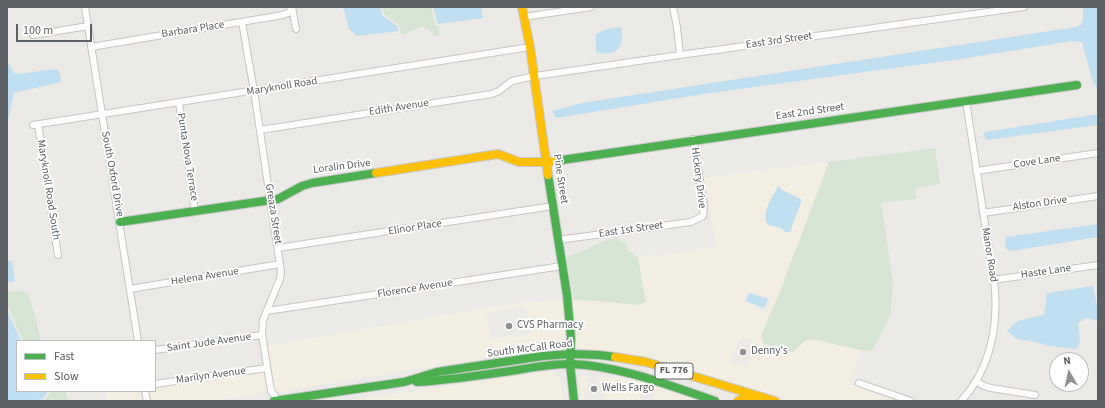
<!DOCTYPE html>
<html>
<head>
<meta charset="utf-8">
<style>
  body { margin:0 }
  #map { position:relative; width:1105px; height:408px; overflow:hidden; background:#ebeae7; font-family:"Source Sans 3",sans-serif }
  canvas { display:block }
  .frame { position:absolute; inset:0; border:8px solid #5d6064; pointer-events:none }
  .legend { position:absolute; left:16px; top:340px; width:140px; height:52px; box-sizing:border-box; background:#fff; border:1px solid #bebfc1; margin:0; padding:5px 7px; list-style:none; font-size:12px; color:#5d6064 }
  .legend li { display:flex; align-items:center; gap:8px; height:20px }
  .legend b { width:20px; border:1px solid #bebfc1 }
  .north { position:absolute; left:1049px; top:352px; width:40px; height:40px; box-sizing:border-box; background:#fff; border:1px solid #bebfc1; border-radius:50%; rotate:351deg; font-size:11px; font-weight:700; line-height:16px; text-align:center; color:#5d6064 }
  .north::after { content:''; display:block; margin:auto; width:14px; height:18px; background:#8f9092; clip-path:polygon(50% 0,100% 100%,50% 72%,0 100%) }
  .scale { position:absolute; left:16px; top:24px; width:76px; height:18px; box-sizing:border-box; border:2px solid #5d6064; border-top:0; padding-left:5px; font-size:12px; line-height:14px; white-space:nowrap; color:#5d6064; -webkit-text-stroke:3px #fff; paint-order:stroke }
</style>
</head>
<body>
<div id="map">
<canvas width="1105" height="408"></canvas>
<div class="frame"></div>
<ul class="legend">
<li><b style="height:5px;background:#4caf50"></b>Fast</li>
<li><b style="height:5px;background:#ffc107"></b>Slow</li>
</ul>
<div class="north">N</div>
<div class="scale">100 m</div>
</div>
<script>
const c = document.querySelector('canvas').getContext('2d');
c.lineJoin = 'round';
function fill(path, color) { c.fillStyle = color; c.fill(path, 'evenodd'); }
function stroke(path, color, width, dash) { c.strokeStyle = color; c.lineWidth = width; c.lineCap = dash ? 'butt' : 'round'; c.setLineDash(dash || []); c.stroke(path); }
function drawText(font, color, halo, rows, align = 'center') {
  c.font = font + ' "Source Sans 3",sans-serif'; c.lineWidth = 3.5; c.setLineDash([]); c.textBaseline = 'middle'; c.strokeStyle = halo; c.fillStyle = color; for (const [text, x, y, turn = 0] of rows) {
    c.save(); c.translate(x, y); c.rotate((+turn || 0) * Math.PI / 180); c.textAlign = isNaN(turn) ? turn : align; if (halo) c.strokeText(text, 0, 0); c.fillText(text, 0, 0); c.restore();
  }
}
const commercial = new Path2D(`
  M829,162L777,299L761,336L764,344L780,350L793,352L807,339L820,340L861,350L850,384L897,401H791L651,358L574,347L571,300L646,302L638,258L716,247L703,178ZM780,187L782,190L801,199V202L797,211L791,232L775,227ZM750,291L769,297L770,300L766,309L763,311L745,304L744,300L747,292ZM742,337L754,341L755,345L746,366L744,367L732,363L731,359L739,339Z
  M565,300L568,346H559L312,386L276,392L274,390L267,346L521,302ZM524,307L527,309L528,313L526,315L529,319L531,332L529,335L516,337L514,335L493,339L490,336L487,315L489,313Z
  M552,371L560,378L564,401H343Z
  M265,372L269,392L210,401H150L148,391H155V388Z
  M581,375L595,376L588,377L586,380L588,389L584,392L586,401H582L579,379Z
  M596,376L638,380L705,401H653L655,395L654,392L645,389L642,391L639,401H606L604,389L600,387L598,378Z
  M106,391H143L144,401H105Z`);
const green = new Path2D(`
  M382,7H431L435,25L439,27V35L434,36L430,30L422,26L405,34L391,35L399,34L401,30L397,23L384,14Z
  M935,148L940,184L916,188V199L881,203L893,280L891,314L872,351C850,350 829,341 807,339L793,352L780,350L764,344L761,335L777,299L829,162Z
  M616,237L626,244L628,250L638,258L646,302L638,305L596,301L574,300L566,257C584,253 598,241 616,237Z
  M17,291H23L28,294L34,312L41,341H23L8,306L7,292Z
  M51,391H65L68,401H44Z`);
const water = new Path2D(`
  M343,7H380L382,15L396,25L399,31L357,36L349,29Z
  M433,7H481L483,18L438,24Z
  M1083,7H1098V90L1092,79L1082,42L1072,41L961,59L710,93L556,118L552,111L582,103L1076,27L1081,25L1083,19Z
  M621,27C625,47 617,58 596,52V34L607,29Z
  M7,60L14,73L18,74L56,69L60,72L61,82L14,93L7,125Z
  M1098,114V125L986,140L983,133L986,132Z
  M778,186L782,190L801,199C802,205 792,222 791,232H785L781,228L768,225C760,213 773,197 778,186Z
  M1098,224V237L1011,251L1005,248L1006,237Z
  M7,261H12L15,281L7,282Z
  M1093,286L1098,310V321L1086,318L1078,323L1080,343L1076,349L1050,346L1032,341L1017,339L1007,331L1017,321L1044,315L1047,293Z
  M749,293L768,299L764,308L746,301Z
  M7,310L21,341H17V391H48L43,399L32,401H7Z`);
const street = new Path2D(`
  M85,7L138,341
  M292,7L296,29
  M673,7L677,27L680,55
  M524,17L591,7
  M242,22L254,91L281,272L280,279L263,320L262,335L271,391L279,401
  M33,35L88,26
  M91,47L283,15L290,12L291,7
  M179,103L195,211
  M38,124L58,255
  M33,125L530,47
  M260,130L492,94L499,91L512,81L535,76L680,55L1024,7
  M976,171L1098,153
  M983,213L1098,196
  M558,240L691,222L703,216L704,205L693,139
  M278,248L553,206
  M993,280L1098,265
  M130,289L280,264
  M267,311L562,266
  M155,350L262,335
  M976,381L984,386L991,388L1035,395
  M859,383L911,401
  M155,384L267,368
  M145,391L147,401
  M961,401C989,371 998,330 995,289L966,101`);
const fast = new Path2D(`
  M555,161L1077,85
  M548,175L567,295L571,338L570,364L574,401
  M120,222L278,199L302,186L312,183L376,173
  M417,382C450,380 484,375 517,370C534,367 553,364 571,364C621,366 668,385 715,401
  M274,401L404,382L437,372L543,356L571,354L599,355L615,357`);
const slow = new Path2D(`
  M522,7L530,47L548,175
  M376,173L498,154L519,162H546L555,161
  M615,357L646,362L775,401
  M738,401L743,398L753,399`);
const markers = [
  [509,326,4,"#8f9092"],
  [743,352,4,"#8f9092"],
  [594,389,4,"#8f9092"]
];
const shields = [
  [674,371,38]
];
const shieldNames = [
  ["FL 776",674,371]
];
const streetNames = [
  ["Barbara Place",193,30,-9],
  ["East 3rd Street",779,41,-8],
  ["Maryknoll Road",282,87,-9],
  ["Edith Avenue",399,108,-9],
  ["East 2nd Street",810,112,-8],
  ["Punta Nova Terrace",187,157,81],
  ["Cove Lane",1037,162,-8],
  ["Loralin Drive",342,167,-7],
  ["South Oxford Drive",112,174,80],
  ["Hickory Drive",698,178,83],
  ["Pine Street",560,179,81],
  ["Maryknoll Road South",48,190,81],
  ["Alston Drive",1040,204,-8],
  ["Greaza Street",273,214,81],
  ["Elinor Place",415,228,-9],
  ["East 1st Street",631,230,-8],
  ["Manor Road",989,255,81],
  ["Haste Lane",1046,272,-8],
  ["Helena Avenue",205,277,-9],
  ["Florence Avenue",415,289,-9],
  ["Saint Jude Avenue",209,343,-8],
  ["South McCall Road",530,349,-7],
  ["Marilyn Avenue",211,376,-8]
];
const poiNames = [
  ["CVS Pharmacy",517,326],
  ["Denny's",751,352],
  ["Wells Fargo",602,389]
];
fill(commercial, '#f3eee2');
fill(green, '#d7e6d4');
fill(water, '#c0dff1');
stroke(street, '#c6c6c6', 8);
stroke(fast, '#c8c8c8', 10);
stroke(slow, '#c8c8c8', 10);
stroke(street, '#fcfcfb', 6);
stroke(fast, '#4caf50', 8);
stroke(slow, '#ffc107', 8);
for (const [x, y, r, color] of markers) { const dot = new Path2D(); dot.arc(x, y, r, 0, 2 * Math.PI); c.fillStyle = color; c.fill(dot); stroke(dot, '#fff', 1.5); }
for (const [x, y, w] of shields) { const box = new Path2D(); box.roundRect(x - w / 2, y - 8, w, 16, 3); c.fillStyle = '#fff'; c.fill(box); stroke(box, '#5d6064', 1); }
drawText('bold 10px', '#5d6064', null, shieldNames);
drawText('11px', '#5d6064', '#fff', streetNames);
drawText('11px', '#5d6064', '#fff', poiNames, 'left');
</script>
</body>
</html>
